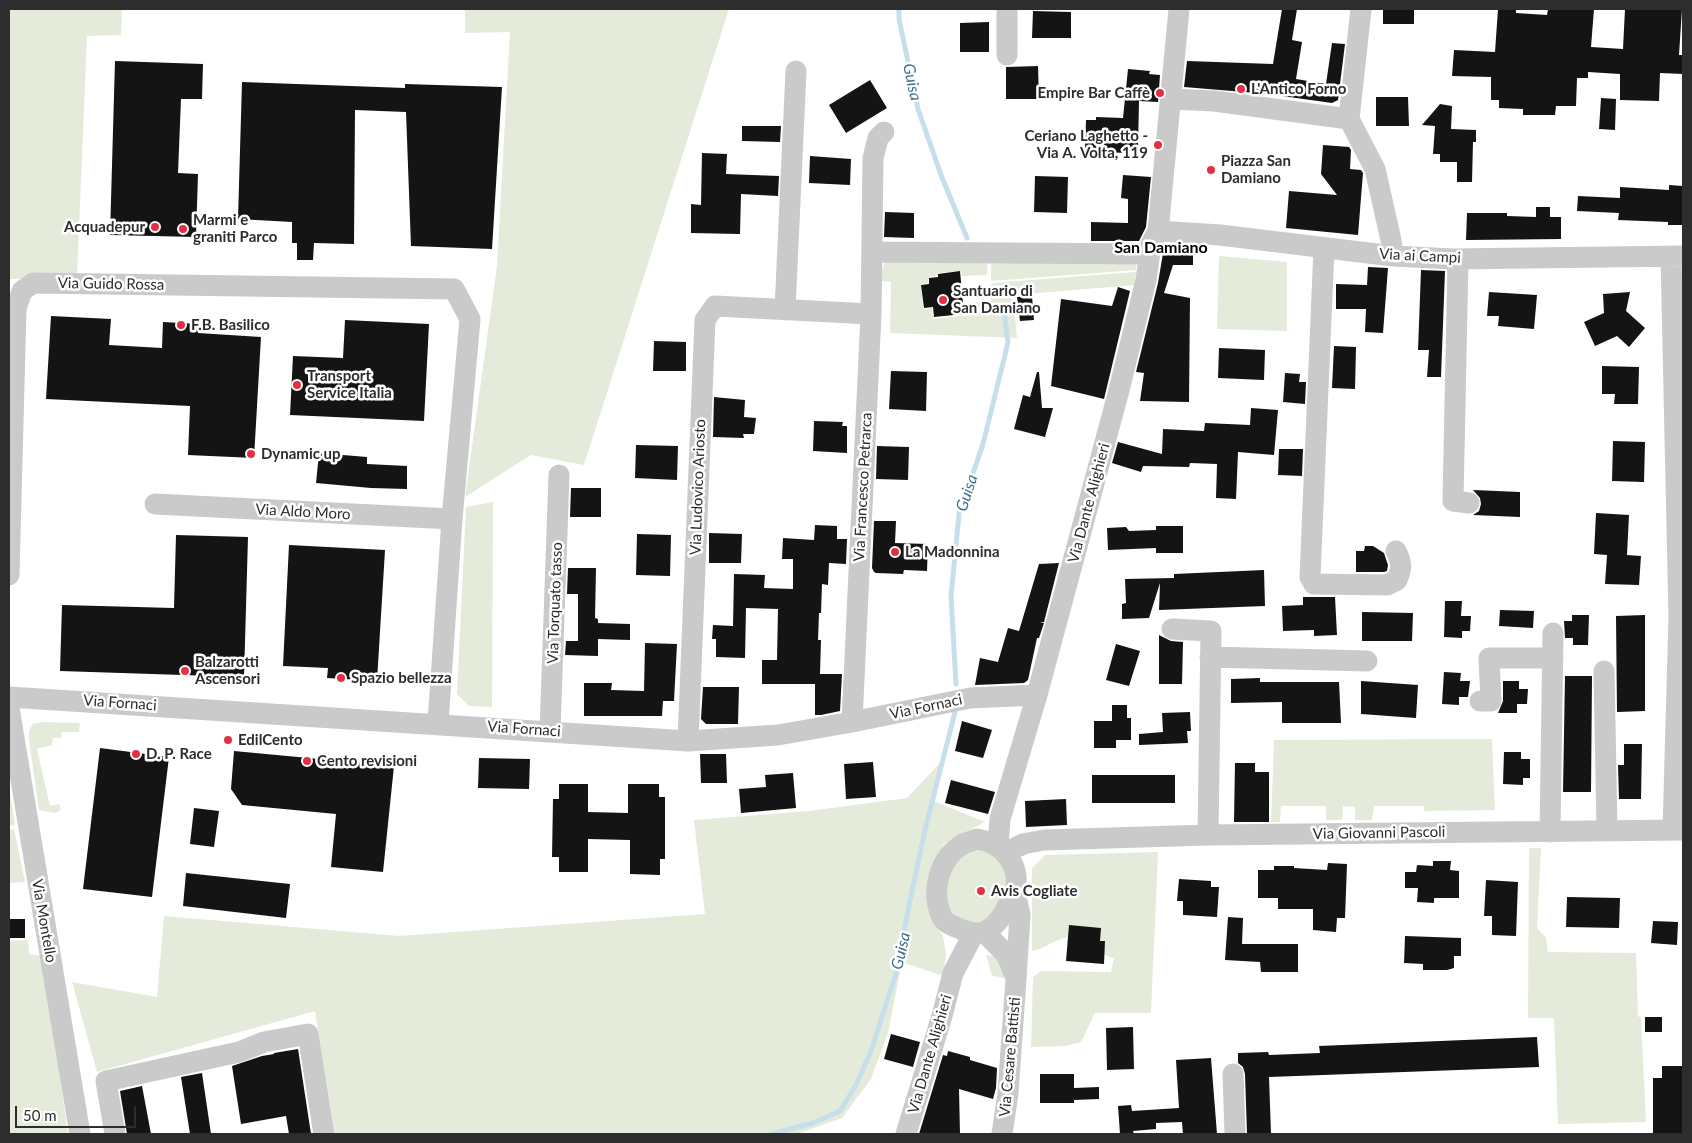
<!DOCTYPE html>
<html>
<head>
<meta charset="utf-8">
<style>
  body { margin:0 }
  #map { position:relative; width:1692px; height:1143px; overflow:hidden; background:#fff; font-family:Lato,sans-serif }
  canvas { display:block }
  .frame { position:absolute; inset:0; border:10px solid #2d2d2d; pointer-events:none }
  .scale { position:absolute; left:15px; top:1106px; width:121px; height:22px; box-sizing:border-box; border:2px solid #2d2d2d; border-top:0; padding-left:6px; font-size:15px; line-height:18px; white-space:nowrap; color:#2d2d2d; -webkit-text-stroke:4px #fff; paint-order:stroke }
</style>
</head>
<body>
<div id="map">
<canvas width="1692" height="1143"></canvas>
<div class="frame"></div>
<div class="scale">50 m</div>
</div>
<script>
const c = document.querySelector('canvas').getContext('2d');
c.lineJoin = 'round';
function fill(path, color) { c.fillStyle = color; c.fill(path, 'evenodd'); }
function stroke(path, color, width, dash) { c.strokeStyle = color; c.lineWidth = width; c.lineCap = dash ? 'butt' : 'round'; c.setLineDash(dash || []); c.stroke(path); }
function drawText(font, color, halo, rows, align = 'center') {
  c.font = font + ' Lato,sans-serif'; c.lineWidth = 5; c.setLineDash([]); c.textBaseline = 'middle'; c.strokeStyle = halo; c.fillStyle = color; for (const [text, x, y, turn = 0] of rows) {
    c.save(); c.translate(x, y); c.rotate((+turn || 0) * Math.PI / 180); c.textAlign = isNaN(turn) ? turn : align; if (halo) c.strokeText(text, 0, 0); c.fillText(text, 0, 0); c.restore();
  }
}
const green = new Path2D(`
  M9,9H122L121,35L87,36L77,278L9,279Z
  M465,9H729L584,465L531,455L465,497L497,266L510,32L465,33Z
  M1219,256L1287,262V331L1217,329Z
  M988,258L987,275L962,276L961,271L938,273L937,276L928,277V283L921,284L923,309L932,308L933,319L968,315L967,303L991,301V283L1136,272L1135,285L1013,295L1017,338L890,333L891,282L881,281L883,266L887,260Z
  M991,258L1137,260L1136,270L991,281Z
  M493,502L492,707L469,706L457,694L466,507Z
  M42,722L80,723L79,732H62L61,738H53L52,745L37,749L50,806L59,804L61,810L55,813L39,810L29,740V731L33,724Z
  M1492,739L1495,810L1424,811V806H1374L1372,820H1355V807L1343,806L1342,820H1326V806H1281L1280,822H1271L1274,740Z
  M942,761L934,801L985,822L945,843L932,864L937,927L943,936L946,954L943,976L902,962L888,1033L871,1079L842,1118L797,1134H335L315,1011L97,1072L72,982L157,997L164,916L399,936L705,914L694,820L809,811L907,798Z
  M9,786L15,825L9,826Z
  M14,829L25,882L9,883V830Z
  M982,848L1002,863L1006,879L1003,899L984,922L969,924L949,912L944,888L959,854Z
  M1529,848H1541L1537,928L1546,938L1548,952L1636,953L1638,1016L1641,1018L1646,1122L1558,1124L1554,1018H1528Z
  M1158,852L1151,1013H1095L1081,1042L1066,1046L1031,1047L1033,977L1041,971L1111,972L1114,958L1104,955L1105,941H1100V928L1069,926L1068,937C1054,939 1043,950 1032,951V868L1045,855Z
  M28,940L29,954L43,956L68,1134H9V941Z
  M986,955L993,956L999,959L1005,978L992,976Z`);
const stream = new Path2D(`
  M899,9V19L918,109L941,175L967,238
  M956,684L951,596L959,514L983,444L1005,355L1008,341L1003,305
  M772,1134L813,1123L840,1111L856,1085L871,1051L900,961L905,925L925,830L955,712`);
const building = new Path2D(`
  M1282,9H1297L1292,40L1302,42L1296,79L1326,84L1332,43L1345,44L1338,100L1332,103L1268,94L1184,87L1187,61L1273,64Z
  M1383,9H1414V24H1383Z
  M1498,9H1516V13L1547,15L1548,9H1594L1591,47L1623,49L1625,9H1682L1679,55H1683V74L1660,73L1659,101L1620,100V74L1588,72V78H1577L1576,106H1556L1555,115H1523V109L1499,108V100H1491V77L1452,76L1454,50L1495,52Z
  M1033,11L1071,12V38H1032Z
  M989,22V52H960V23Z
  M115,61L203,64L202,99H181L178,173L198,174L196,237L110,235Z
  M1038,66L1039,99H1006V67Z
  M1128,69L1150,71L1149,74L1160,75L1158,102L1139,101L1138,149H1129V153L1094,152L1092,148H1085L1086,120H1096V117L1123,118Z
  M870,80L887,108L846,133L829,105Z
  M242,82L405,88V84L502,87L492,249L411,246L406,112L355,110L354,244L314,243L313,260H297V243H292V222L238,219Z
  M1376,97H1408L1409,126H1376Z
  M1601,98L1616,99L1615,130L1599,129Z
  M1440,104L1452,106L1451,129L1476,130V142H1473L1472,182H1457V162H1440V154H1433L1435,126L1422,125Z
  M742,126H781L780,142L742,141Z
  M1323,145L1349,147L1351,150L1350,169L1361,170L1363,173L1358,235L1286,228L1289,191L1337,195L1321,174Z
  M702,153L727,154L726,174L779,176L778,196L741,194L740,234L691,233V204L701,205Z
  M810,156L851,159L850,185L809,183Z
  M1123,175L1151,177L1146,227L1139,241H1091V222L1128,223V199L1121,198Z
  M1035,176L1068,177L1067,213L1034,212Z
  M1669,185L1683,186V225H1668V222L1618,220L1619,213L1577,211L1578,196L1620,198V187L1669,190Z
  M1536,207H1550V217H1561V239L1466,240L1467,213H1507V216L1536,217Z
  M885,212L914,213V238L884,237Z
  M1174,249H1193V265H1173L1164,293L1190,298L1189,402L1140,401L1144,373L1136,372L1158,283L1163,253Z
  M1368,267L1388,268L1383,333L1365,332L1366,309H1336V284L1367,285Z
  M1421,270L1445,271L1441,377H1427L1429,350H1418Z
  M960,271L964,314L934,317L933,307L924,308L921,285L929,284V278L938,277V274Z
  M1118,287L1130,291L1104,399L1051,386L1061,299L1112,306Z
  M1489,292L1537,295L1534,329L1498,326L1499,316H1487Z
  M1630,292L1626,311L1645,328L1629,347L1617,336L1595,346L1584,322L1604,313L1603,294Z
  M1032,296L1034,320L1020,321L1017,297Z
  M51,316L111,319L109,345L162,348L163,322L199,324L198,333L261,337L254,458L188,455L190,406L46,399Z
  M345,320L429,324L424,421L290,415L293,356L343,358Z
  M654,341L686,342V371H653Z
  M1334,346L1356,347L1355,389L1332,388Z
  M1219,348L1265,350L1264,380L1218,378Z
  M1602,366L1639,367L1638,404H1614L1615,394H1602Z
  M891,371L927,372L926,411L889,409Z
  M1037,372H1039L1042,408H1053L1045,437L1014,429L1023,395L1030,397Z
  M1285,373L1300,374L1299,382H1306L1305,404L1283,402Z
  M714,397L745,400L744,417L756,418L754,434H743L744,438L713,437Z
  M1251,408L1278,410L1274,455L1238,452L1236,499L1216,498L1217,464L1190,463L1189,467L1143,466L1141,472L1112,463L1118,442L1162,454L1163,429L1204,431L1205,423L1250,425Z
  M814,421L843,422L842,426H847V453L813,451Z
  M1613,441L1645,442L1644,482L1612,481Z
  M636,445L678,446L677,480L635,478Z
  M877,446L909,447L908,480L876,479Z
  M1279,449H1303L1302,476L1278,475Z
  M319,453L367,457V464L407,466V489L371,488L316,483Z
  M571,488H601V517H570Z
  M1473,490L1520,492V517L1473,515L1479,511L1481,504L1480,498Z
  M1596,513L1629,515L1627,555L1641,556L1639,585L1605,584L1607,555L1594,554Z
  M874,521H896L895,543L928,544L927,571L904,570L903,574L876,573L874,572L872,568Z
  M815,525L837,526V539H847L846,564L829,563L828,585L822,584L821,613H819L818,640H821L820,674H842L840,711L821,715H815V684H762V660H777L778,609L746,608L745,658L716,657V639H712L713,625L733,626L734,574L765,575L764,588L793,589V559H782L783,538L814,540Z
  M1156,526H1183V553H1156V548L1108,550L1107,528L1126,527L1129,531L1156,530Z
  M709,533L742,534L741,563H709Z
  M637,534L671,535L670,576L636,575Z
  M176,535L248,537L244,677L60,671L62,605L174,608Z
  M289,545L385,550L377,681L327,678L328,668L283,666Z
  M1365,546H1373L1384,553L1388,565L1387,571L1384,572H1356V551H1364Z
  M1059,563L1044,622H1040L1044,623L1039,638H1037L1028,680L1024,683L975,685L980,658L998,662L1008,628L1019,631L1039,564Z
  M568,568H596L595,618L598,619V623L630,624V640L598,639V656L565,655L566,641H578V594H567Z
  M1264,570L1265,606L1159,610L1160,583L1149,618L1122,619V604L1126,603L1125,579L1174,578V574Z
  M1303,597H1335L1337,635L1314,636V630L1283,631L1282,606L1303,605Z
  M1445,601H1462L1461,616H1471L1470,631H1462V638L1444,637Z
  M1500,610L1534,611L1533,628L1499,626Z
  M1362,612L1413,613L1412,641H1362Z
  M1572,615H1589L1588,645H1573V638H1565L1564,621H1572Z
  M1645,615V711L1617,712L1616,616Z
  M1159,635L1171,641L1183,642L1182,684H1159Z
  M645,643L677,644L674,701H663L662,716H584V683H612L611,690L644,691Z
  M1116,644L1140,651L1129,686L1106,680Z
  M1444,672L1461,673L1460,681H1470L1468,697H1459V705L1442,704Z
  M1565,676H1592L1591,792H1563Z
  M1260,678V682H1339L1341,723H1282V702L1231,703V679Z
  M1361,681L1418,685L1416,718L1361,714Z
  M1503,681H1519V689H1528L1527,704H1517V713H1498L1503,701Z
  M703,687H739L738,724H706L701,719Z
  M1112,705H1127V718H1131V740H1116V748H1094V721H1112Z
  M1190,712L1191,731H1187L1188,743L1139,745V734L1163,732L1162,713Z
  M962,721L992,730L983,758L955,751Z
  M1624,744H1642L1641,799H1619L1618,765H1624Z
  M100,748L169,757L152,897L83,889Z
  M234,751L394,766L383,872L331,867L336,814L242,805L231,789Z
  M1504,752H1521V759H1530V778H1523V785L1503,784Z
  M700,754H726L727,783H701Z
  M479,758L530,759L529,789L478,788Z
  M873,762L876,797L846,799L844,764Z
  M1235,763H1255V772H1269V822H1234Z
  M793,773L796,808L741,813L739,789L766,787L765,775Z
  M1092,775H1175V803H1092Z
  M951,780L995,792L988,814L945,803Z
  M559,784H588V812L628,813V784H659V797H665V859H660V875L630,874V840L588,839V872H559V857H552L553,799H559Z
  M1066,799L1067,825L1026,827L1025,801Z
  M194,808L219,811L214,847L190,844Z
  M1433,861H1451L1450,870L1459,871V898H1434V903L1417,902L1418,888H1405V872H1416L1417,865L1433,866Z
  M1328,863L1347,864L1345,918H1337L1336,932L1313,930V909H1278V898H1258V870H1274V866H1294V868L1327,870Z
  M186,873L290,884L286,918L183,906Z
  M1179,879L1211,881V887H1219L1217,917L1183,915V901H1177Z
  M1486,880L1518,882L1516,936L1492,935V916H1484Z
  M1567,897L1620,898L1619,928L1566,927Z
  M1228,917L1243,918L1242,944H1298V972H1261L1260,962L1225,960Z
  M9,919H25V938H9Z
  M1653,921L1678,922L1677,945L1651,943Z
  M1069,925L1101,928L1100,941H1105L1104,964L1066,961Z
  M1405,936L1461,938V956H1454V968L1447,970H1423V964L1404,963Z
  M1645,1017H1662V1032H1645Z
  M1133,1027L1134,1069L1107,1070L1106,1028Z
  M891,1034L920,1042L913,1067L884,1059Z
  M1537,1037L1539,1067L1269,1077L1271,1134H1247L1245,1074L1243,1067L1238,1063V1053L1268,1052L1269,1055L1320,1053L1319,1046Z
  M298,1049L311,1134H289L286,1116L241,1124L232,1066L262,1056L274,1054V1053Z
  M948,1051L970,1057V1060L997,1068L996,1088L993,1099L959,1089L960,1134H919L943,1055L947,1056Z
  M1211,1058L1217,1134H1183L1182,1122L1156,1123V1129L1133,1131L1134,1134H1120L1118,1106L1131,1105L1132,1111L1179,1108L1176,1060Z
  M1662,1066H1683V1134H1653V1078H1662Z
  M202,1073L211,1134H190L181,1077Z
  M1040,1074H1074V1088L1099,1087V1099L1074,1100V1103H1040Z
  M142,1086L151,1134H127L120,1091Z`);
const minor = new Path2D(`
  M1361,9L1349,119L1375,169L1391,240L1393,256
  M1007,55V9
  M1171,99L1214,101L1349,119
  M1158,231L1220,235L1393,256L1453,259L1683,256
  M1324,248L1310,577L1314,584L1387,585L1397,580C1402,568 1402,563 1396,551
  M872,252L1149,254
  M1671,257L1679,617L1673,830
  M1458,259L1453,501L1469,503
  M785,310L796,71
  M155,504L452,519
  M9,575L16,309L22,291L33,283L454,289L470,319L452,519L438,723
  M1172,629L1211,631L1208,835
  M1210,657L1367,661
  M1604,671L1607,830
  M9,697L688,741L778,735L852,722L970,698L1037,695
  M1480,701H1491L1489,658H1553
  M9,708L80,1134
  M852,722L871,314L873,158L878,138L884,132
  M550,731L559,475
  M688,741L705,320L715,306L871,314
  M1550,832L1553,633
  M977,839C1002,843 1021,864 1015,890C1014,896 1010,902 1007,907C1003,916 994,928 984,932C975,935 966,931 958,928C951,925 944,923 941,915C931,890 939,858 963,844C967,842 972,841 977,839Z
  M998,846L1000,819L1037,695L1118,394L1146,280L1151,244L1158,231L1179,9
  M1005,853L1023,844L1044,840L1208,835L1683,830
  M984,932L1006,954L1016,978
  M1233,1074L1235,1134
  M115,1134L106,1081L239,1052L264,1042L308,1034L324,1134
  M906,1134L942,1016L953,973L974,933
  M1002,1134L1008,1093L1016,979L1020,915L1015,892`);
const markers = [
  [1241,89,5,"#e33042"],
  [1160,93,5,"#e33042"],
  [1158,145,5,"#e33042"],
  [1211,170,5,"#e33042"],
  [155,227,5,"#e33042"],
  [183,229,5,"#e33042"],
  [943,300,5,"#e33042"],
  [181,325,5,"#e33042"],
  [297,385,5,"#e33042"],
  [251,454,5,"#e33042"],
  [895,552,5,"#e33042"],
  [185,671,5,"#e33042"],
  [341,678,5,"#e33042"],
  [228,740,5,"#e33042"],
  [136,754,5,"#e33042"],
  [307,761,5,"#e33042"],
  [981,891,5,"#e33042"]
];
const poiNames = [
  ["L'Antico Forno",1251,89],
  ["Empire Bar Caffè",1150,93,"right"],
  ["Ceriano Laghetto -",1148,136,"right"],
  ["Via A. Volta, 119",1148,153,"right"],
  ["Piazza San",1221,161],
  ["Damiano",1221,178],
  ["Marmi e",193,220],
  ["graniti Parco",193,237],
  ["Acquadepur",145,227,"right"],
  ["Santuario di",953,291],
  ["San Damiano",953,308],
  ["F.B. Basilico",191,325],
  ["Transport",307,376],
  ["Service Italia",307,393],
  ["Dynamic up",261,454],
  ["La Madonnina",905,552],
  ["Balzarotti",195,662],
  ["Ascensori",195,679],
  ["Spazio bellezza",351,678],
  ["EdilCento",238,740],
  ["D. P. Race",146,754],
  ["Cento revisioni",317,761],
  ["Avis Cogliate",991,891]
];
const streetNames = [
  ["Via ai Campi",1420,256,3],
  ["Via Guido Rossa",111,284,1],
  ["Via Ludovico Ariosto",698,487,-88],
  ["Via Francesco Petrarca",863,487,-87],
  ["Via Dante Alighieri",1089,503,-75],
  ["Via Aldo Moro",303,512,3],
  ["Via Torquato tasso",555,603,-88],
  ["Via Fornaci",120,703,4],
  ["Via Fornaci",926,707,-12],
  ["Via Fornaci",524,729,4],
  ["Via Giovanni Pascoli",1379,833,-1],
  ["Via Montello",44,921,80],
  ["Via Dante Alighieri",930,1054,-74],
  ["Via Cesare Battisti",1010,1057,-85]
];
const waterNames = [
  ["Guisa",912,82,78],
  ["Guisa",967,493,-72],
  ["Guisa",901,951,-77]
];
const neighbourhoodNames = [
  ["San Damiano",1161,248]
];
fill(green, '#e4ebdb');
stroke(stream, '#c7deeb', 5);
fill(building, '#141414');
stroke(minor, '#cacaca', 21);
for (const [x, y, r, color] of markers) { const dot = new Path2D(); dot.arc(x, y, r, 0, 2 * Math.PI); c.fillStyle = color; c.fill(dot); stroke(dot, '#fff', 2); }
drawText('bold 15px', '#2d2d2d', '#fff', poiNames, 'left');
drawText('15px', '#2d2d2d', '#fff', streetNames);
drawText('italic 16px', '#3c718e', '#fff', waterNames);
drawText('bold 16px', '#000', '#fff', neighbourhoodNames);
</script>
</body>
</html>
